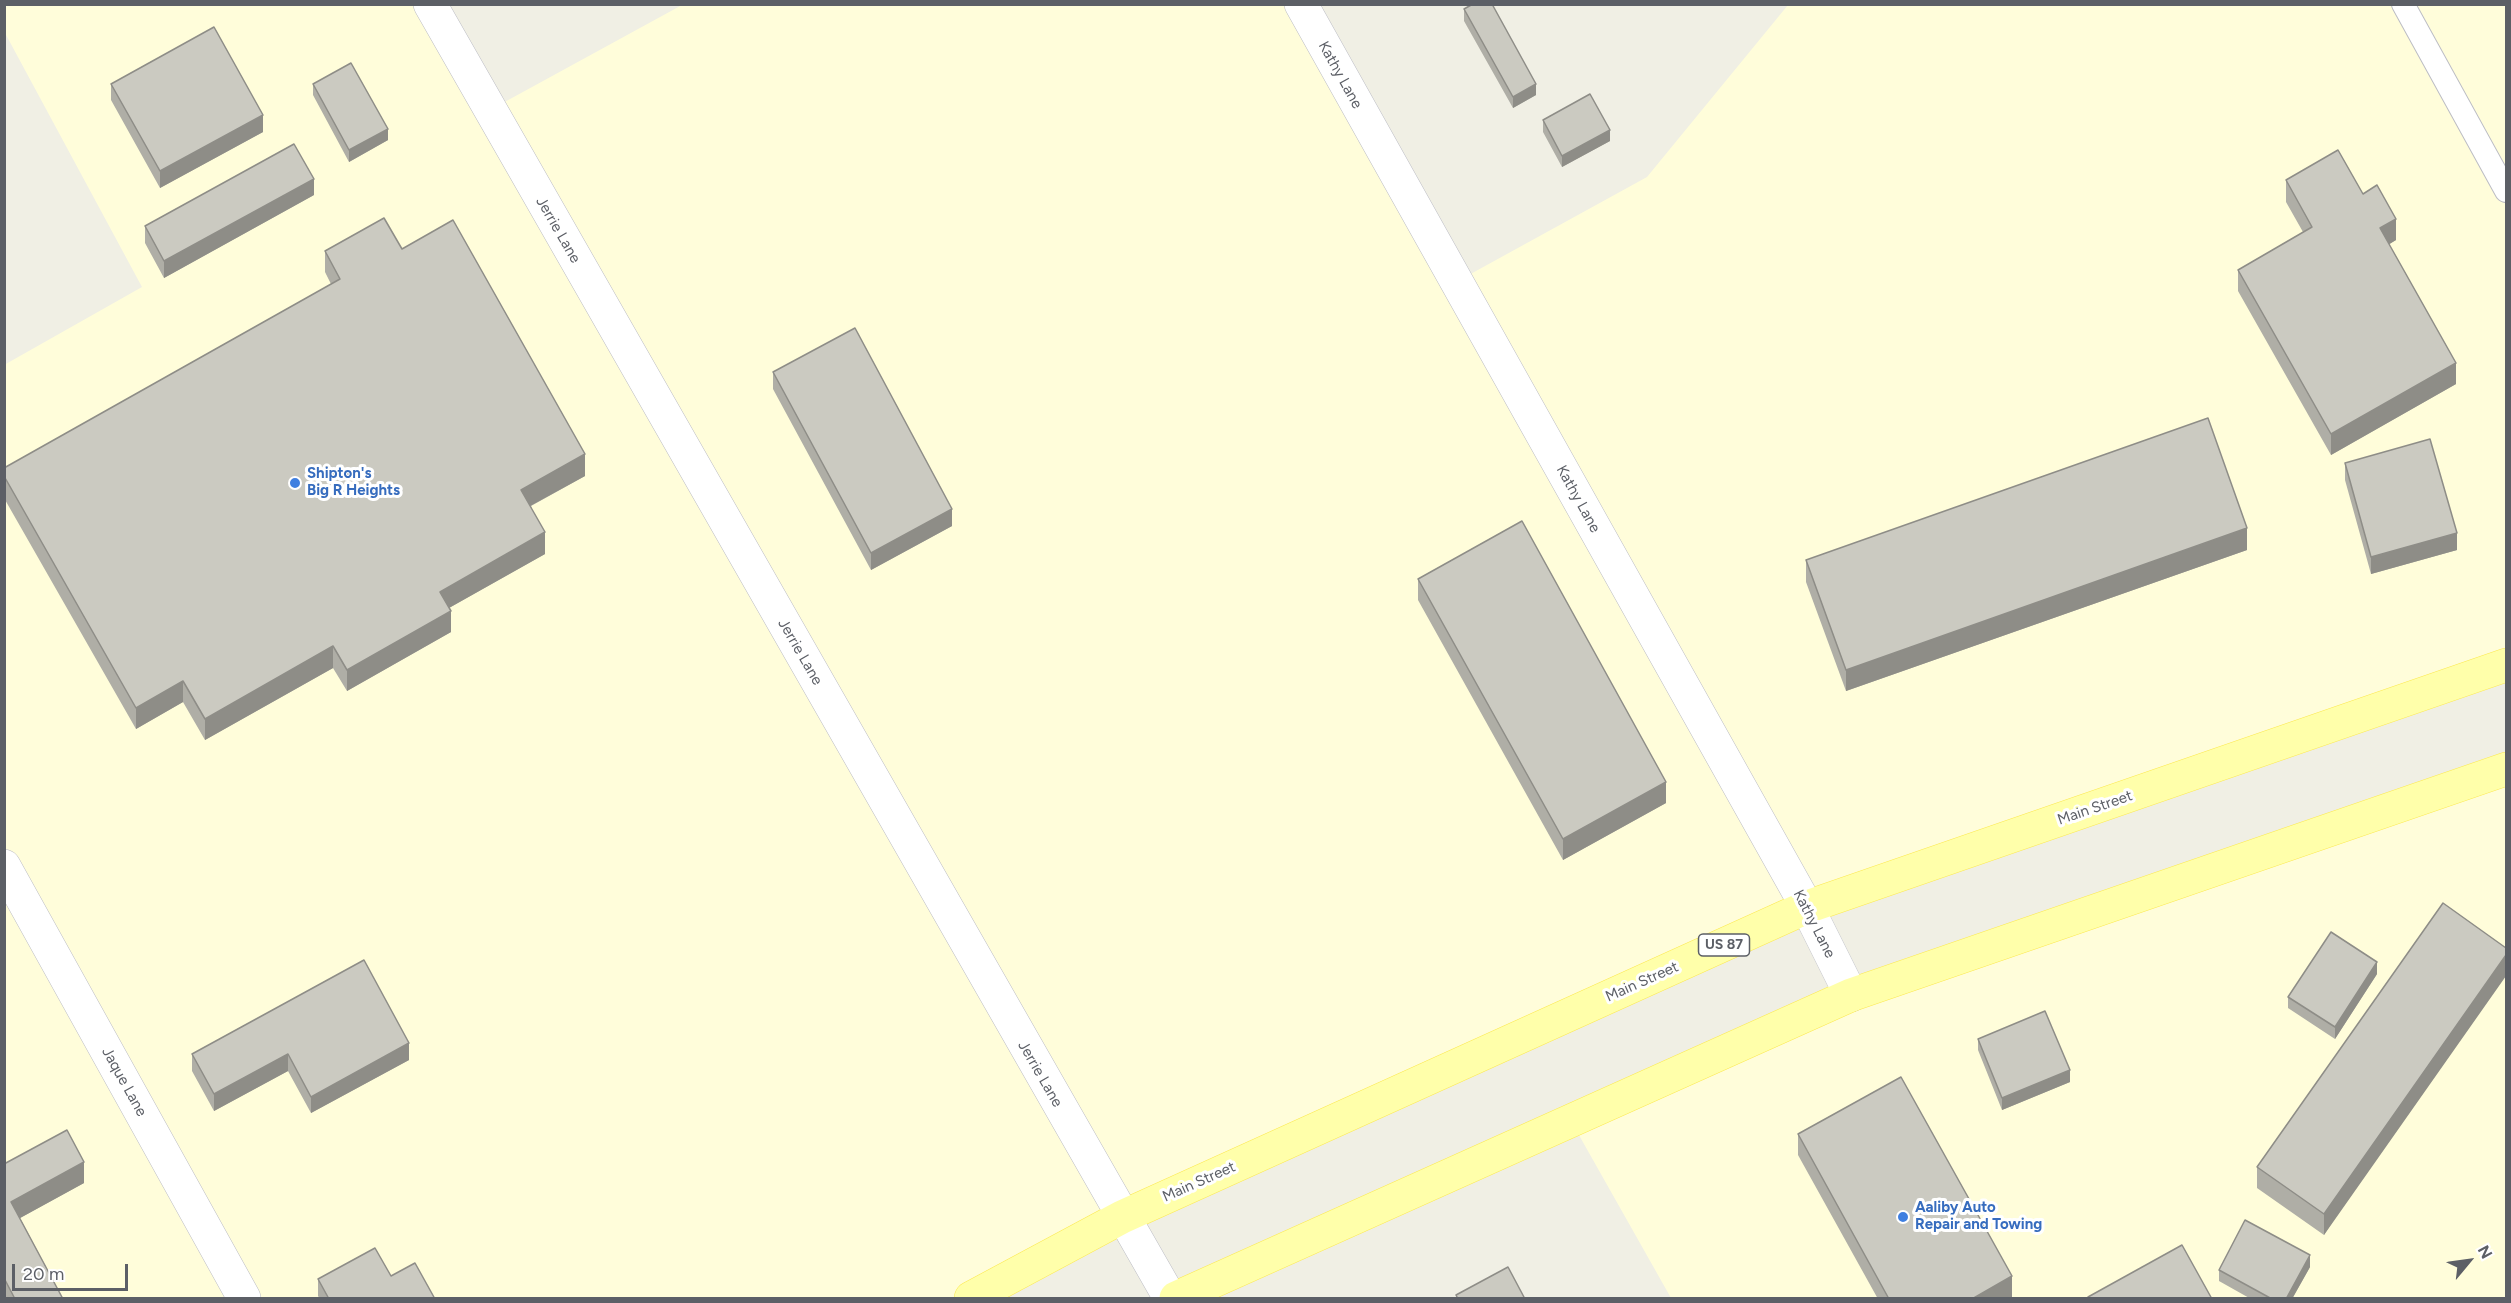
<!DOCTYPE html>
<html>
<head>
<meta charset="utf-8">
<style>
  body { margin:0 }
  #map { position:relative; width:2511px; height:1303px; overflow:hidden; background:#f0efe4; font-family:Figtree,sans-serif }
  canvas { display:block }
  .frame { position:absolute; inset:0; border:6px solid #5c5f66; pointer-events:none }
  .north { position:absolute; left:2439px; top:1231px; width:60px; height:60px; -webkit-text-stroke:4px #fff; paint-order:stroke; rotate:61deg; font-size:16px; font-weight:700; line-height:24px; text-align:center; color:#5c5f66 }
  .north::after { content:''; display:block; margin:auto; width:21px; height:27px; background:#5c5f66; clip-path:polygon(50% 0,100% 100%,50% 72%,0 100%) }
  .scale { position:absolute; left:12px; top:1264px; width:116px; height:27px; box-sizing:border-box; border:3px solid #5c5f66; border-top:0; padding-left:8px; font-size:18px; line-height:21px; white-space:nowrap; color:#5c5f66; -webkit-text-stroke:4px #fff; paint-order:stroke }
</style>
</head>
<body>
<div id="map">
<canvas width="2511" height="1303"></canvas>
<div class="frame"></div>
<div class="north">N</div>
<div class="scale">20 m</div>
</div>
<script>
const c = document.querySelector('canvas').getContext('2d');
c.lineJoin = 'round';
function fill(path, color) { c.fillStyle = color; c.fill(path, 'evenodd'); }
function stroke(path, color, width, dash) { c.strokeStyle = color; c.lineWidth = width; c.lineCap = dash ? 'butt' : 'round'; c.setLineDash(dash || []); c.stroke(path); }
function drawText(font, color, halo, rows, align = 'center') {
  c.font = font + ' Figtree,sans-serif'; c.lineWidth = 6; c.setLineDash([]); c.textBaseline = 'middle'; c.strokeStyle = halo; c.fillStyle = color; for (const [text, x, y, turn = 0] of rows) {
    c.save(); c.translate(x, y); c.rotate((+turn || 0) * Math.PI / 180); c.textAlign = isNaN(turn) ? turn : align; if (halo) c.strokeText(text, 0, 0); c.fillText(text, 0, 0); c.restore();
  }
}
const commercial = new Path2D(`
  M5,5H430L490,110L682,5H1301L1456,282L1647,177L1788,5H2506V672L1809,914L971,1298H5L4,365L142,287L5,33Z
  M2506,774V1298H1671L1571,1121L1851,995Z`);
const service = new Path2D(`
  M2403,4L2506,191`);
const minor = new Path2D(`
  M430,4L1170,1298
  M1301,4L1807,907L1851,995
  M4,866L244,1298`);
const primary = new Path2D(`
  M971,1298L1122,1217L1807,907L2506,665
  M1176,1298L1851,995L2506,769`);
const wall = new Path2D(`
  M1464,9L1536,95L1513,108L1464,21Z
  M111,84L263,132L160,188L111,100Z
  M313,84L388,140L349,162L313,95Z
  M1543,120L1610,141L1562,167L1543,132Z
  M2286,180L2363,194L2396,240L2389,244L2456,384L2331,455L2238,291V270L2303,232L2286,202Z
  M314,195L164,278L145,243V226Z
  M402,249L585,476L531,506L545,554L449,608L451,632L347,691L333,668L205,740L183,702L136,729L4,498V468L331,284L325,272V251Z
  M773,372L952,526L871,570L773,389Z
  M2345,463L2457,550L2371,574L2345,480Z
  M2247,550L1846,691L1806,582V560Z
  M1418,579L1666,803L1563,860L1418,600Z
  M2506,948L2324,1235L2257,1188V1167Z
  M364,960L409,1060L311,1113L288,1071L214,1111L192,1071V1054Z
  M2377,974L2335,1039L2288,1008V997Z
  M1978,1039L2070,1082L2002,1110L1978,1050Z
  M1798,1134L2012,1298L2010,1299H1878L1798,1155Z
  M4,1164L84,1183L20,1218L63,1299H4Z
  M2310,1267L2292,1299H2251L2219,1281V1270Z
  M391,1276L435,1299H320L318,1296V1279Z`);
const shadedWall = new Path2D(`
  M1536,84V95L1513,108V97Z
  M263,115V132L160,188V171Z
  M388,129V140L349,162V150Z
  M1610,130V141L1562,167V156Z
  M314,179V195L164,278V261Z
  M2396,219V240L2380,250V228Z
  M2456,363V384L2331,455V434Z
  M585,454V476L521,511V490Z
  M952,509V526L871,570V553Z
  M2247,528V550L1846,691V670Z
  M545,532V554L440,613V592Z
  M2457,533V550L2371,574V557Z
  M451,611V632L347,691V670Z
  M333,646V668L205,740V719Z
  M183,681V702L136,729V708Z
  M1666,782V803L1563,860V839Z
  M2506,955V976L2324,1235V1214Z
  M2377,962V974L2335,1039V1027Z
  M409,1043V1060L311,1113V1097Z
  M288,1054V1071L214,1111V1094Z
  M2070,1070V1082L2002,1110V1098Z
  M84,1162V1183L11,1223V1202Z
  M2310,1255V1267L2292,1299H2286Z
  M2012,1276V1298L2010,1299H1972Z`);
const building = new Path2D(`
  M1473,4H1492L1536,84L1513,97L1464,9Z
  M214,27L263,115L160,171L111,84Z
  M351,63L388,129L349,150L313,84Z
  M1590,94L1610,130L1562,156L1543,120Z
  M294,144L314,179L164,261L145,226Z
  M2338,150L2363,194L2377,185L2396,219L2380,228L2456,363L2331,434L2238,270L2312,227L2286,180Z
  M384,218L402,249L453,220L585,454L521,490L545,532L440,592L451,611L347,670L333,646L205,719L183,681L136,708L4,476V468L340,279L325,251Z
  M855,328L952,509L871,553L773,372Z
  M2208,418L2247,528L1846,670L1806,560Z
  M2430,439L2457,533L2371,557L2345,463Z
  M1522,521L1666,782L1563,839L1418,579Z
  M2443,903L2506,948V955L2324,1214L2257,1167Z
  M2331,932L2377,962L2335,1027L2288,997Z
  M364,960L409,1043L311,1097L288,1054L214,1094L192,1054Z
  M2045,1011L2070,1070L2002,1098L1978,1039Z
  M1901,1077L2012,1276L1972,1299H1889L1798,1134Z
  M67,1130L84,1162L11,1202L63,1299H15L4,1278V1164Z
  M2245,1220L2310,1255L2286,1299H2272L2219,1270Z
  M2182,1245L2212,1299H2089L2088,1297Z
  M375,1248L391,1276L415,1263L435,1299H329L318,1279Z
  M1508,1267L1525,1299H1458L1456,1295Z`);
const markers = [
  [295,483,6,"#3f7fe0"],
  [1903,1217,6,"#3f7fe0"]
];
const shields = [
  [1724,945,51]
];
const shieldNames = [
  ["US 87",1724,945]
];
const streetNames = [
  ["Kathy Lane",1340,75,61],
  ["Jerrie Lane",558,230,60],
  ["Kathy Lane",1578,499,61],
  ["Jerrie Lane",800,652,60],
  ["Main Street",2095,808,-19],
  ["Kathy Lane",1814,924,63],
  ["Main Street",1642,982,-24],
  ["Jerrie Lane",1040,1074,60],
  ["Jaque Lane",124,1082,61],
  ["Main Street",1199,1182,-24]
];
const shopNames = [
  ["Shipton's",307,474],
  ["Big R Heights",307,491],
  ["Aaliby Auto",1915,1208],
  ["Repair and Towing",1915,1225]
];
fill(commercial, '#fffdda');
stroke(service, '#bcbdc4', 24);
stroke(minor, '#bcbdc4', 34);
stroke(primary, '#fce951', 34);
stroke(service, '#fff', 22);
stroke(minor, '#fff', 33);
stroke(primary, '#ffa', 33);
fill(wall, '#afaea6');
fill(shadedWall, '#8e8d87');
fill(building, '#cbcac1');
stroke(building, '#8e8d87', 1.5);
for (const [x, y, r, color] of markers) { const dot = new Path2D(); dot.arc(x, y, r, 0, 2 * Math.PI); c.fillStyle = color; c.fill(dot); stroke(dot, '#fff', 2); }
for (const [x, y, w] of shields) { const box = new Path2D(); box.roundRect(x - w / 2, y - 11, w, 22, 4.5); c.fillStyle = '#fff'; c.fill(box); stroke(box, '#5c5f66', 1.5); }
drawText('bold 14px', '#5c5f66', null, shieldNames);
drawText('15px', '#5c5f66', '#fff', streetNames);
drawText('bold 15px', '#366cbe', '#fff', shopNames, 'left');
</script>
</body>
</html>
